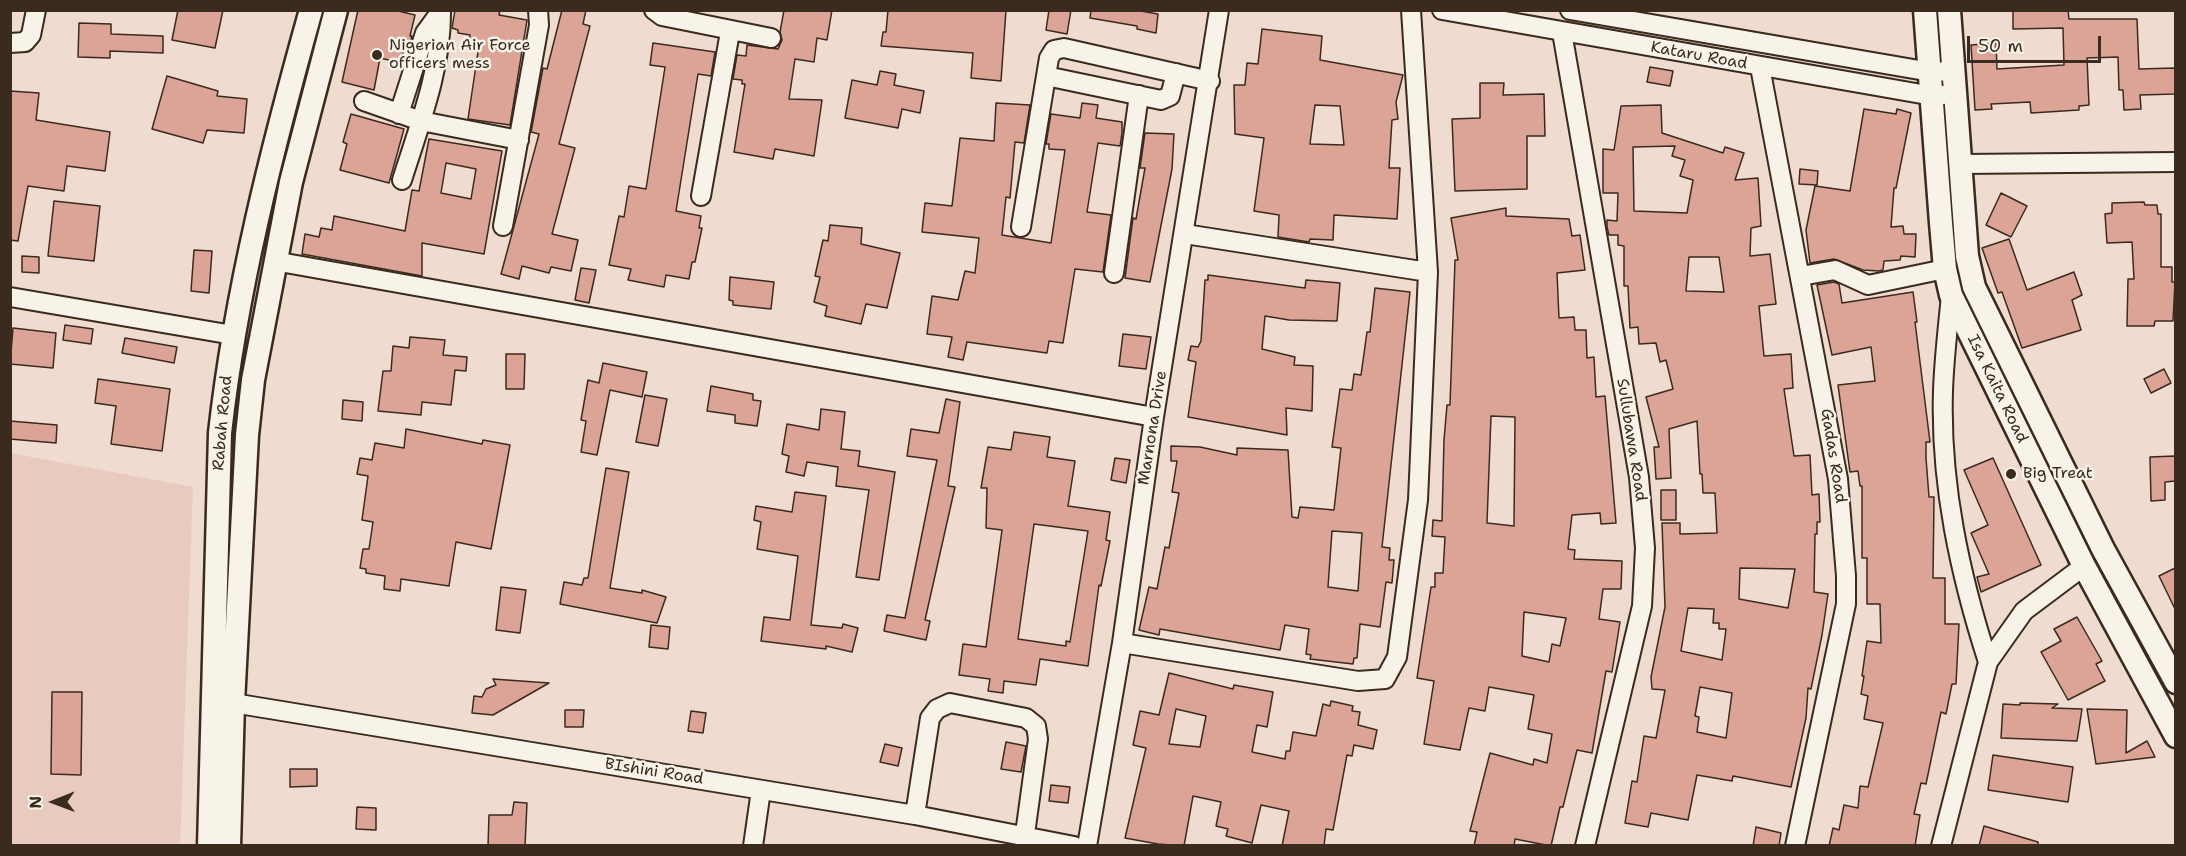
<!DOCTYPE html>
<html>
<head>
<meta charset="utf-8">
<style>
  body { margin:0 }
  #map { position:relative; width:2186px; height:856px; overflow:hidden; background:#efdbd0; font-family:"Shantell Sans",sans-serif }
  canvas { display:block }
  .frame { position:absolute; inset:0; border:12px solid #3b2a1e; pointer-events:none }
  .north { position:absolute; left:24px; top:772px; width:60px; height:60px; -webkit-text-stroke:4px #f7f3e8; paint-order:stroke; rotate:269deg; font-size:16px; font-weight:700; line-height:24px; text-align:center; color:#3b2a1e }
  .north::after { content:''; display:block; margin:auto; width:21px; height:27px; background:#3b2a1e; clip-path:polygon(50% 0,100% 100%,50% 72%,0 100%) }
  .scale { position:absolute; left:1967px; top:36px; width:134px; height:27px; box-sizing:border-box; border:3px solid #3b2a1e; border-top:0; padding-left:8px; font-size:18px; line-height:21px; white-space:nowrap; color:#3b2a1e; -webkit-text-stroke:4px #f7f3e8; paint-order:stroke }
</style>
</head>
<body>
<div id="map">
<canvas width="2186" height="856"></canvas>
<div class="frame"></div>
<div class="north">N</div>
<div class="scale">50 m</div>
</div>
<script>
const c = document.querySelector('canvas').getContext('2d');
c.lineJoin = 'round';
function fill(path, color) { c.fillStyle = color; c.fill(path, 'evenodd'); }
function stroke(path, color, width, dash) { c.strokeStyle = color; c.lineWidth = width; c.lineCap = dash ? 'butt' : 'round'; c.setLineDash(dash || []); c.stroke(path); }
function drawText(font, color, halo, rows, align = 'center') {
  c.font = font + ' "Shantell Sans",sans-serif'; c.lineWidth = 5; c.setLineDash([]); c.textBaseline = 'middle'; c.strokeStyle = halo; c.fillStyle = color; for (const [text, x, y, turn = 0] of rows) {
    c.save(); c.translate(x, y); c.rotate((+turn || 0) * Math.PI / 180); c.textAlign = isNaN(turn) ? turn : align; if (halo) c.strokeText(text, 0, 0); c.fillText(text, 0, 0); c.restore();
  }
}
const built = new Path2D(`
  M10,453L193,487L180,845H11Z`);
const building = new Path2D(`
  M178,10H223L215,48L172,40Z
  M358,10H394L415,15L410,36H412L408,49L404,48L401,63L380,58L374,90L342,82Z
  M455,10H500L499,15L527,20L510,125L468,119L479,45L469,43L470,35L458,33V30L452,28Z
  M562,10H586L583,24L590,26L559,144L575,148L552,234L578,240L571,271L551,267L549,273L522,266L519,279L501,274L539,134L531,132L543,68L547,69Z
  M784,10H832L827,40L817,38L814,62L795,59L789,99L822,100L814,156L775,149L773,159L734,152L745,84H742V80L733,79L737,55L746,56L747,45L778,49L782,40L780,32Z
  M888,10H1006L1001,81L971,78L973,53L881,46L883,32H886Z
  M1049,10H1071L1067,34L1046,30Z
  M1091,10H1135L1158,14L1156,33L1137,29V26L1090,18Z
  M2013,10H2068L2069,19H2137L2139,69L2175,68V94L2140,95L2141,109L2124,110L2123,90H2119L2118,57L2087,58L2089,105L2079,106V110L2031,113L2030,102L1991,104L1992,109L1975,110L1971,45L1996,43L1997,69L2064,65L2063,28L2013,29Z
  M79,23L111,24V34L163,36V53L110,51V58L78,57Z
  M1262,29L1322,36L1320,60L1403,75L1396,102L1398,119L1392,120L1389,168H1400L1397,219L1334,215L1333,240L1310,239L1309,242L1278,237L1279,215L1254,211L1264,138L1235,134L1234,85H1245L1247,63L1258,64ZM1315,105L1340,106L1344,145L1310,144Z
  M653,43L715,52L711,76L698,74L676,211L701,216L699,228H702L695,262H692L689,279L666,275L664,287L628,280L631,269L609,265L619,216L624,217L629,186L646,189L665,67L650,65Z
  M1650,67L1673,71L1670,86L1647,82Z
  M880,71L896,74L894,85L924,91L920,113L902,109L898,128L845,118L852,80L877,85Z
  M167,76L218,91L217,96L247,99L244,133L207,130L203,143L152,129Z
  M1480,83H1504L1503,95L1544,94L1545,136H1527V189L1455,191L1452,119L1480,118Z
  M10,91L39,93L36,120L110,132L105,171L67,166L64,191L28,186L18,241L10,240Z
  M996,103L1030,105L1024,143L1015,142L1010,198L1006,197L1002,235L1051,243L1065,150L1049,149V144H1046L1051,114L1080,118L1082,103L1098,105L1096,118L1122,122V133L1120,146L1098,143L1087,212L1111,215L1103,272L1075,269L1063,343L1049,341L1047,353L967,342L963,360L948,357L952,337L927,334L932,296L958,300L965,271L975,273L979,238L922,232L925,203L952,206L960,138L994,141Z
  M1661,105L1662,133L1723,153L1725,147L1744,153L1735,180L1758,178L1761,226L1751,228L1750,256L1770,254L1776,304L1759,306L1764,356L1791,354L1793,388L1784,389L1794,456L1810,455L1812,495L1819,494L1820,522H1817V534H1815L1814,592L1828,594L1822,635L1811,689L1808,688L1806,718L1791,787L1733,776L1732,781L1697,775L1688,820L1651,813L1648,827L1625,823L1632,781L1637,782L1644,736L1656,738L1665,690L1652,689L1651,677L1665,607L1662,523H1680V534L1717,533L1715,493H1703L1702,474H1700L1697,421L1669,429L1671,478L1656,479L1654,447H1659L1646,397L1673,389L1666,360L1660,362L1656,343L1639,344L1638,327L1630,328L1628,286H1624V246L1618,245V235H1609L1607,227V220L1617,221L1618,193H1603V149L1614,150L1621,106ZM1675,146L1672,156L1685,160L1680,176L1693,180L1687,213L1634,211L1633,147ZM1689,257H1719L1724,292L1686,291ZM1740,568L1795,569L1788,608L1739,599ZM1688,608L1714,609L1713,623H1719V629H1726L1722,660L1681,651ZM1700,687L1732,693L1726,738L1697,732L1699,717L1695,716Z
  M1864,109L1896,114L1897,109L1911,113L1896,188H1894L1891,227L1903,226L1904,234H1916L1915,257L1901,256L1900,260L1884,261L1883,270L1879,271L1863,270L1834,259L1810,263L1806,230L1815,186L1850,191Z
  M351,114L404,129L389,183L340,170L347,144L343,142Z
  M1145,133L1174,134L1172,169L1150,282L1125,278L1133,218L1136,219L1145,168H1140Z
  M429,139L502,151L484,254L422,243V276L302,254L305,234L319,237L321,228L332,230L334,216L405,231L412,190L419,191ZM446,163L476,169L471,199L441,193Z
  M1800,169L1818,171L1817,185L1799,184Z
  M2001,193L2027,206L2011,237L1986,225Z
  M54,201L100,206L94,261L48,256Z
  M2144,202L2145,205H2157L2158,214H2161V267H2172V282H2175L2173,321H2155L2154,326H2127L2128,279H2134L2132,242L2107,243L2105,214L2112,213V203Z
  M1506,208V216L1569,219L1572,236L1580,235L1585,270L1557,273L1559,318L1574,317L1575,330H1586L1587,358L1594,357L1596,397L1605,396L1616,523L1601,524L1600,513L1572,515L1568,549L1575,550L1574,559L1622,561L1621,589H1603L1599,619L1620,622L1612,672L1606,671L1592,753L1577,750L1563,807H1560L1551,846L1515,839L1514,846H1474L1477,832L1470,831L1490,753L1533,765L1534,759L1547,763L1552,734L1528,729L1534,695L1489,687L1485,711L1469,708L1460,750L1424,744L1434,681L1417,678L1431,587H1435V573H1443L1445,537L1432,536L1433,520L1442,521L1444,440L1447,405H1450L1455,260H1458L1451,218ZM1491,416L1515,417L1514,526L1487,523ZM1524,612L1566,618L1560,646L1552,644L1549,662L1522,656Z
  M830,225L862,228L861,244L900,253L887,308L866,304L861,324L825,316L827,306L814,302L820,277L815,276L823,240L828,241Z
  M2009,239L2027,290L2074,272L2082,295L2072,300L2081,330L2022,348L2002,292L1998,293L1982,248Z
  M194,250L212,251L209,293L191,291Z
  M22,256L39,257V273L22,272Z
  M581,268L596,270L589,303L575,300Z
  M1208,275L1305,288L1306,280L1340,283L1337,321L1289,320L1265,316L1262,349L1295,357L1294,365L1313,366L1312,411L1286,408L1287,435L1188,417L1196,362L1188,360L1191,346L1198,347L1201,341L1205,280H1208Z
  M730,277L774,282L771,309L733,305V301L729,300Z
  M1834,282L1839,284L1842,303L1913,292L1917,322H1915L1930,442H1926V458L1929,497H1934L1933,578H1945V624H1959L1956,684H1952L1946,714L1941,712L1926,784L1921,783L1914,814L1920,815L1915,846H1829L1833,828L1839,830L1844,805L1858,808L1860,786L1868,787L1883,723L1864,719L1868,696L1861,694L1864,676H1862L1867,641L1881,643L1880,604H1867V558H1862V486H1860L1858,471L1850,472L1838,385L1875,381L1871,347L1832,355L1817,285Z
  M1375,288L1410,292L1382,547L1390,548L1389,560H1394L1392,583L1386,582L1380,627L1360,624L1357,658H1354L1353,664L1310,659L1311,655L1306,654L1309,629L1285,625L1280,650L1160,629L1159,635L1139,630L1149,587L1157,589L1165,547L1169,548L1179,493L1172,492L1177,461H1171V446L1200,447L1237,455V448L1288,450L1292,517L1298,518L1300,507L1334,510L1341,448L1332,447L1340,389L1352,390L1354,374L1361,375L1367,332H1370ZM1332,531L1362,533L1358,591L1328,587Z
  M65,325L93,329L91,344L63,340Z
  M13,328L56,333L53,368L10,364Z
  M1123,334L1151,337L1146,369L1119,366Z
  M410,337L445,340L443,355L467,357L466,371L455,370L451,405L422,402L421,415L378,411L383,371H391L393,346L409,348Z
  M125,338L177,347L174,363L122,353Z
  M506,354H525L524,389H506Z
  M603,363L647,372L642,397L610,390L597,455L581,452L586,421L581,420L588,380L599,383Z
  M2164,369L2171,383L2151,393L2144,379Z
  M98,379L170,389L162,451L111,444L116,406L95,403Z
  M711,386L753,394V400L761,401L757,426L735,423V415L707,411Z
  M645,395L667,399L658,446L636,442Z
  M946,399L960,402L948,486L955,487L925,620L930,621L926,640L884,631L887,615L905,618L937,460L907,456L911,429L939,433Z
  M343,400L363,402L362,421L342,419Z
  M821,409L845,412L841,449L860,451L858,466L895,472L879,580L856,577L869,490L836,486L838,467L807,462L804,476L786,472L789,456L782,454L787,424L819,430Z
  M10,421L57,425L56,443L10,439Z
  M406,429L482,444L483,440L510,445L491,549L456,542L449,586L401,579L400,591L384,589L385,576L366,573V569L360,568L363,549H369L373,522L362,520L368,476L357,474L360,458L372,460L375,443L404,448Z
  M1014,432L1050,437L1047,457L1075,461L1068,506L1110,512L1106,540L1110,541L1101,586L1099,585L1088,666L1040,659L1036,685L1004,681L1003,693L988,691L990,679L959,675L963,644L986,647L1002,530L986,528L987,488H981L988,447L1011,450ZM1034,524L1088,531L1070,642L1066,641V646L1018,639Z
  M2175,456V481L2165,482V500L2151,501L2150,457Z
  M1115,458L1130,460L1126,483L1111,480Z
  M1993,458L2041,565L1981,592L1977,577L1989,574L1971,533L1988,525L1964,470Z
  M606,468L629,472L610,588L642,593V590L666,597L657,623L560,604L564,582L582,585L584,578H588Z
  M1661,490H1676V520H1661Z
  M795,492L826,496L811,625L842,628L843,624L858,628L852,652L826,646V649L761,641L764,617L790,620L798,556L757,549L761,522L754,520L756,506L792,512Z
  M2175,568V609L2159,576Z
  M501,587L526,590L520,633L496,630Z
  M2077,617L2102,661L2096,664L2105,681L2068,700L2041,652L2061,641L2054,629Z
  M651,625L670,627L668,649L649,647Z
  M1169,673L1233,689L1234,685L1273,692L1267,727L1257,725L1252,752L1285,759L1286,751H1290L1293,732L1316,736L1323,704L1330,706L1331,701L1353,706L1352,711L1360,712L1358,725L1377,730L1373,749L1354,745L1352,756L1347,755L1333,830L1326,829L1324,846H1282L1289,811L1261,805L1252,843L1226,836L1228,829L1216,826L1221,802L1193,796L1184,846L1158,844L1125,838L1146,748L1133,745L1140,711L1159,715ZM1176,709L1206,716L1200,747L1169,744Z
  M493,679L549,683L493,715L472,713L474,696L482,697L486,689L496,685Z
  M52,692H82L81,775L51,774Z
  M2020,703L2058,704L2052,708L2082,709L2077,741L2001,738L2003,704L2020,705Z
  M2087,709L2127,710L2126,753L2147,741L2155,757L2096,764Z
  M565,710H584L583,727H565Z
  M691,711L706,713L703,733L688,731Z
  M1006,742L1026,746L1021,772L1001,769Z
  M885,744L902,748L898,766L880,762Z
  M1993,755L2073,767L2068,802L1988,790Z
  M290,769H317V786L290,787Z
  M1051,785L1070,787L1068,803L1049,801Z
  M514,802L527,803L525,846H488L489,815H512Z
  M357,807L376,808V830L356,829Z
  M1984,826L2038,842V846H1979Z
  M1756,827L1781,833L1779,846H1753Z`);
const minor = new Path2D(`
  M654,10L662,16L771,38
  M1442,10L1933,96L1943,95
  M1570,10L1931,72L1954,71
  M1562,32L1639,477L1645,548L1642,606L1585,846
  M10,43L25,42L31,35L36,10
  M1760,67L1838,479L1846,576V604L1795,846
  M1046,76L1161,100L1170,96L1176,73
  M364,101L421,121L519,140
  M399,114L425,33L441,11
  M1961,164L2176,162
  M402,180C419,126 442,68 441,10
  M701,196L730,32
  M503,226L539,25L538,10
  M1021,227L1049,58L1054,50L1064,48L1210,81
  M1185,234L1428,272
  M274,261L1154,417
  M1114,273L1139,95
  M1801,276L1835,270L1868,285L1945,269
  M1951,295C1948,327 1944,359 1943,391C1940,484 1960,575 1988,662
  M10,297L233,335
  M1122,643L1358,681L1385,679L1397,657L1418,500L1428,272L1411,10
  M233,703L915,815L1074,846
  M915,815L930,718L937,709L950,703L1026,718L1036,726L1038,739L1025,834
  M753,846L761,790
  M1087,846L1122,643L1154,417L1219,10
  M1941,846L1988,662L2024,611L2084,566`);
const major = new Path2D(`
  M1925,10L1941,223L1945,269L1951,295L2084,566L2176,736
  M1949,10L1967,256L1974,287L2103,549L2176,682
  M209,846L220,433C236,290 272,149 311,10
  M229,846L233,703L247,435L253,380L291,182L336,10`);
const markers = [
  [377,55,6,"#3b2a1e"],
  [2011,474,6,"#3b2a1e"]
];
const poiNames = [
  ["Nigerian Air Force",389,46],
  ["officers mess",389,64],
  ["Big Treat",2023,474]
];
const streetNames = [
  ["Kataru Road",1699,56,10],
  ["Isa Kaita Road",1997,389,64],
  ["Rabah Road",223,423,-85],
  ["Marnona Drive",1153,428,-81],
  ["Sullubawa Road",1631,440,81],
  ["Gadas Road",1833,456,81],
  ["BIshini Road",654,772,9]
];
fill(built, '#e9cabf');
fill(building, '#dca397');
stroke(building, '#3b2a1e', 1.5);
stroke(minor, '#3b2a1e', 22);
stroke(major, '#3b2a1e', 27);
stroke(minor, '#f7f3e8', 18);
stroke(major, '#f7f3e8', 22);
for (const [x, y, r, color] of markers) { const dot = new Path2D(); dot.arc(x, y, r, 0, 2 * Math.PI); c.fillStyle = color; c.fill(dot); stroke(dot, '#f7f3e8', 2); }
drawText('16px', '#3b2a1e', '#f7f3e8', poiNames, 'left');
drawText('16px', '#3b2a1e', '#f7f3e8', streetNames);
</script>
</body>
</html>
